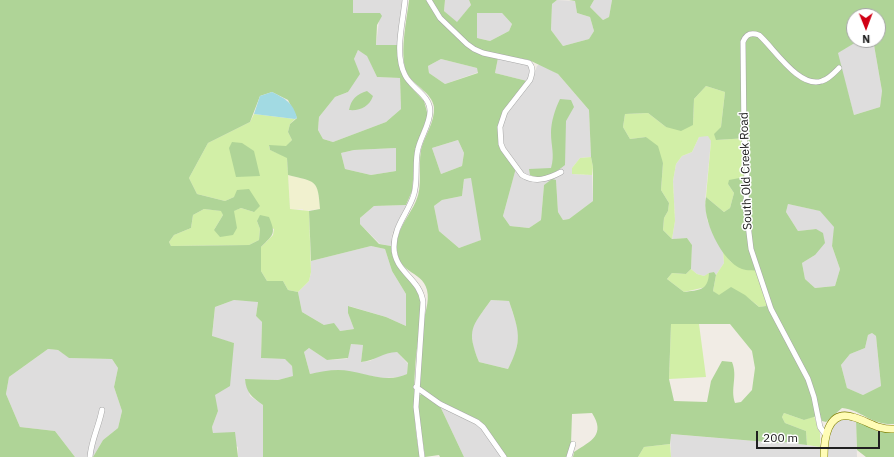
<!DOCTYPE html>
<html>
<head>
<meta charset="utf-8">
<style>
  body { margin:0 }
  #map { position:relative; width:894px; height:457px; overflow:hidden; background:#f1ece5; font-family:"IBM Plex Sans",sans-serif }
  canvas { display:block }
  .north { position:absolute; left:846px; top:8px; width:40px; height:40px; box-sizing:border-box; background:#fff; border:1px solid #a6a6a6; border-radius:50%; rotate:179deg; font-size:11px; font-weight:700; line-height:16px; text-align:center; color:#202020 }
  .north::after { content:''; display:block; margin:auto; width:14px; height:18px; background:#d00014; clip-path:polygon(50% 0,100% 100%,50% 72%,0 100%) }
  .scale { position:absolute; left:756px; top:431px; width:124px; height:18px; box-sizing:border-box; border:2px solid #202020; border-top:0; padding-left:5px; font-size:12px; line-height:14px; white-space:nowrap; color:#202020; -webkit-text-stroke:3px #fff; paint-order:stroke }
</style>
</head>
<body>
<div id="map">
<canvas width="894" height="457"></canvas>
<div class="north">N</div>
<div class="scale">200 m</div>
</div>
<script>
const c = document.querySelector('canvas').getContext('2d');
c.lineJoin = 'round';
function fill(path, color) { c.fillStyle = color; c.fill(path, 'evenodd'); }
function stroke(path, color, width, dash) { c.strokeStyle = color; c.lineWidth = width; c.lineCap = dash ? 'butt' : 'round'; c.setLineDash(dash || []); c.stroke(path); }
function drawText(font, color, halo, rows, align = 'center') {
  c.font = font + ' "IBM Plex Sans",sans-serif'; c.lineWidth = 3; c.setLineDash([]); c.textBaseline = 'middle'; c.strokeStyle = halo; c.fillStyle = color; for (const [text, x, y, turn = 0] of rows) {
    c.save(); c.translate(x, y); c.rotate((+turn || 0) * Math.PI / 180); c.textAlign = isNaN(turn) ? turn : align; if (halo) c.strokeText(text, 0, 0); c.fillText(text, 0, 0); c.restore();
  }
}
const residential = new Path2D(`
  M353,0H403L398,45H376L380,13H353Z
  M445,0H469L471,5L457,23L444,11Z
  M557,0L575,1L577,13L590,17L594,31L589,39L563,46L551,30L552,4Z
  M594,0H612L609,17L603,20L590,7Z
  M477,13H502L512,24L509,31L490,41L477,38Z
  M858,41L874,45L882,91L880,107L854,115L837,53Z
  M358,50L367,55L377,77L400,78L401,109L386,122L333,142L323,139L318,130L319,117L335,97L348,92L354,59Z
  M498,58L530,65L531,74L527,81L495,73Z
  M441,59L477,68L479,72L445,84L429,73L428,66Z
  M540,64L558,74L589,110L591,157L580,158L572,168V174L592,175L593,201L569,219L563,220L558,212L556,181L544,185L541,220L529,228L510,226L503,216L517,164L503,144L502,132L504,119L507,112L531,82L537,66Z
  M703,135L709,136L711,141L705,202L707,220L723,251L724,263L716,275L714,272L704,276L697,274L691,269L692,245L687,238L672,239L675,221L673,181L676,164L682,156L692,152L699,137Z
  M458,140L464,153L462,166L441,174L432,148Z
  M396,148V171L371,175L345,169L341,153L354,150Z
  M472,178L482,240L459,248L439,231L434,206L442,200L462,196L464,179Z
  M788,204L821,211L835,227L832,246L840,269L835,286L815,288L805,279L802,263L815,255L816,229L798,231L786,212Z
  M406,205L392,234L391,246L380,244L360,224V218L374,206Z
  M371,246L385,249L392,271L406,294V326L386,317L349,306L348,313L354,329L340,331L324,325L302,312L298,292L309,281L311,272V261Z
  M234,300L258,301L256,316L262,322L261,358L286,359L292,366L294,376L278,380L245,379L250,396L263,405V457H238V447L213,433L212,427L218,411L214,395L234,343L212,337L215,307Z
  M491,300L509,301L519,332L516,353L508,369L479,362L473,347L471,328Z
  M872,333L876,336L881,386L863,395L847,388L841,365L850,354L865,348L868,335Z
  M351,344L363,345L361,362L370,361L387,352H397L408,364L407,374L401,377L382,378L338,370L310,374L304,352L309,348L327,360L347,359Z
  M48,349L58,350L70,358L112,359L118,368L114,387L122,411L118,428L103,440L93,457H75L55,431L20,427L6,394L9,377Z
  M440,406L483,428L502,457H464Z
  M846,418L856,420L857,457H828L827,439L829,429L839,420Z
  M670,434L779,443L795,441L798,444L820,447V457H671Z`);
const farmland = new Path2D(`
  M288,175L312,181L318,188L320,209L303,211V209L290,210Z`);
const grass = new Path2D(`
  M706,86L725,92L721,127L716,140L748,138L750,177L728,184L734,193L730,208L724,212L706,197L711,141L708,136L699,137L692,152L682,156L676,164L673,181L675,221L672,239L663,230L664,218L668,211L669,203L661,190L663,163L646,137L630,139L623,127L625,114L648,113L666,127L693,125L694,99Z
  M254,114L295,119L290,124L288,132L292,140L287,146H269L270,150L287,157L290,209L309,211L311,272L309,281L298,292L288,290L283,281H267L261,271V247L273,235L274,229L257,221L260,229L259,240L249,245L171,246L169,242L174,235L191,228L193,215L204,209L222,211L223,215L214,230L233,211L241,208L254,212L234,197L225,201L197,194L189,178L208,143L250,122Z
  M591,157L593,167L592,175L572,174V168L580,158Z
  M723,251L731,262L758,271L768,292L766,306L759,307C747,296 736,288 719,296L713,291L716,275L724,263Z
  M691,269L697,274L704,276L709,273V282L706,287L684,292L667,279L672,273L686,274Z
  M671,324H699L706,377L669,379Z
  M784,413L804,420L814,416L820,433V447L807,445L806,431L785,423L782,417Z
  M670,444L671,457H638L644,447Z`);
const forest = new Path2D(`
  M0,0H353V13H380L382,16L377,25L376,45H398L409,85L424,101L427,112V118L416,146L412,191L406,205L374,206L360,218V224L379,244L391,246C392,273 417,277 421,301C423,315 418,341 416,356C413,391 413,423 420,457H263V405C252,397 246,393 245,379L278,380L293,376L292,366L285,359L261,358L262,322L256,316L258,302L234,300L215,307L212,336L234,343L230,386L215,395L218,411L212,427L213,433L235,432L238,457H93L103,440L118,428L122,411L114,387L118,368L112,359L69,358L58,350L48,349L9,377L6,394L20,427L55,431L75,457H0ZM358,50L367,56L377,77L400,78L401,109L386,122L333,142L323,139L318,130L319,117L335,97L348,92L360,74L354,59ZM272,92L288,100L297,118L290,124L288,132L292,140L286,146L269,145L270,150L287,158L288,175C316,182 318,179 320,209L309,211L311,261L371,246L385,249L392,271L406,294V326L386,317L348,306V313L354,329L340,331L334,323L324,325L302,312L298,292L288,290L283,281H267L261,271V247C274,234 276,234 269,217L260,215L257,221L260,229L259,240L249,245L171,246L169,242L174,235L191,228L193,215L204,209L221,211L223,215L214,230L220,237L233,235L237,228L234,211L241,208L254,212L260,206L249,189L237,190L234,197L225,201L197,194L189,178L208,143L250,122L260,96ZM396,148V171L371,175L345,169L341,153L354,150ZM351,344L363,345L361,362C375,361 383,352 397,352L408,363L407,374C385,385 361,370 338,370C329,370 319,372 310,374L304,352L309,348L327,360L348,358Z
  M409,0H428L439,19L466,45L498,58L495,73L527,81L505,109L499,144L500,149L516,168L503,216L510,226L529,228L541,220L544,185L552,179L556,180L558,212L563,220L569,219L593,201V167L591,157L589,110L558,74L529,60L484,52L467,43L441,17L431,0H445L444,11L457,22L471,5L469,0H557L552,4L551,30L563,46L589,39L594,31L590,17L577,13L575,1L569,0H594L590,7L603,20L609,17L612,0H894V424C870,425 862,410 842,408L826,422L822,421L820,415L804,420L784,413L782,417L785,423L806,431L807,445L798,444L795,441L779,443L671,434L670,444L644,447L638,457H573L574,452C591,441 606,435 592,413L572,414L571,444L568,457H506L479,420L441,402L419,386C420,366 420,346 423,326C424,314 430,302 427,290C422,269 394,275 397,242C399,226 410,215 416,201C423,186 418,167 421,150C424,136 435,123 434,107C432,93 415,86 408,75C398,58 407,19 409,0ZM477,13H502L512,24L509,31L490,41L477,38ZM854,16H878V40H854ZM858,41L874,45L882,91L880,107L854,115L838,53ZM441,59L477,68L478,73L445,84L429,73L428,66ZM706,86L725,92L721,127L714,134L716,140L748,138L750,176L729,180L728,184L734,193L730,208L724,212L706,197C701,218 722,262 742,269C747,271 753,270 758,271L768,292L766,306L759,307L745,295L731,287L719,295L713,291L716,275L714,272L709,273C708,291 699,290 684,292L667,279L672,273L686,274L691,269L692,245L687,238L672,239L663,230L664,218L668,211L669,203L661,190L663,163L658,146L646,137L630,139L623,127L625,114L648,113L666,127L681,131L693,125L694,99ZM458,140L464,153L462,166L441,174L432,148ZM471,178L481,240L459,248L439,231L434,206L442,200L462,196L464,179ZM788,204L820,211L834,227L832,246L840,269L835,286L815,288L805,279L802,263L815,255L825,243L823,233L816,229L798,231L786,212ZM491,300L509,301C519,331 523,340 508,369L479,362C466,329 472,327 491,300ZM671,324H730L752,351L755,368L752,390L741,402L735,403C730,388 738,377 732,362L722,361L711,381L707,402L674,401L669,379ZM872,333L876,336L881,386L863,395L847,388L841,365L850,354L865,348L868,335Z
  M367,91L373,96C369,107 360,111 349,110C351,99 357,94 367,91Z
  M560,99L571,100L574,107L566,121L565,165C555,173 543,181 530,175L529,169L551,168C555,155 551,146 551,133C551,122 555,109 560,99Z
  M232,142L242,143L254,151L260,176L236,177L229,148Z
  M422,394L440,406L464,457H440L439,455L425,457L419,415V395Z
  M856,420L879,432H894V457H866L857,450Z`);
const water = new Path2D(`
  M272,92C286,99 293,103 297,118L295,119L254,114L260,96Z`);
const street = new Path2D(`
  M405,0C403,23 394,53 405,75C411,88 430,95 430,111C430,124 421,136 418,149C414,164 419,182 413,197C407,214 394,227 394,247C394,272 420,278 423,302L416,407L422,457
  M429,0L440,18L467,44L474,49L483,53L529,63C534,68 532,74 530,80L505,112L500,127L501,144L503,149L522,175C535,183 548,179 561,172
  M416,387L440,404L477,422L483,427L504,457
  M825,434L820,427L814,397L808,379L771,309L751,249L746,208L747,161L744,136L743,42C746,34 751,32 759,35C774,48 799,89 822,81C829,79 834,73 839,68
  M90,457C91,441 99,426 102,410
  M569,457L573,444`);
const secondary = new Path2D(`
  M824,457C824,440 827,409 853,417C868,421 877,430 894,429`);
const streetNames = [
  ["South Old Creek Road",746,171,-92]
];
fill(residential, '#dedddd');
fill(farmland, '#f1f1cf');
fill(grass, '#d2efa7');
fill(forest, '#afd497');
fill(water, '#a2dae3');
stroke(street, '#a7a7a7', 6);
stroke(secondary, '#7c7e00', 8);
stroke(street, '#fff', 5);
stroke(secondary, '#fffcb6', 7);
drawText('12px', '#202020', '#fff', streetNames);
</script>
</body>
</html>
